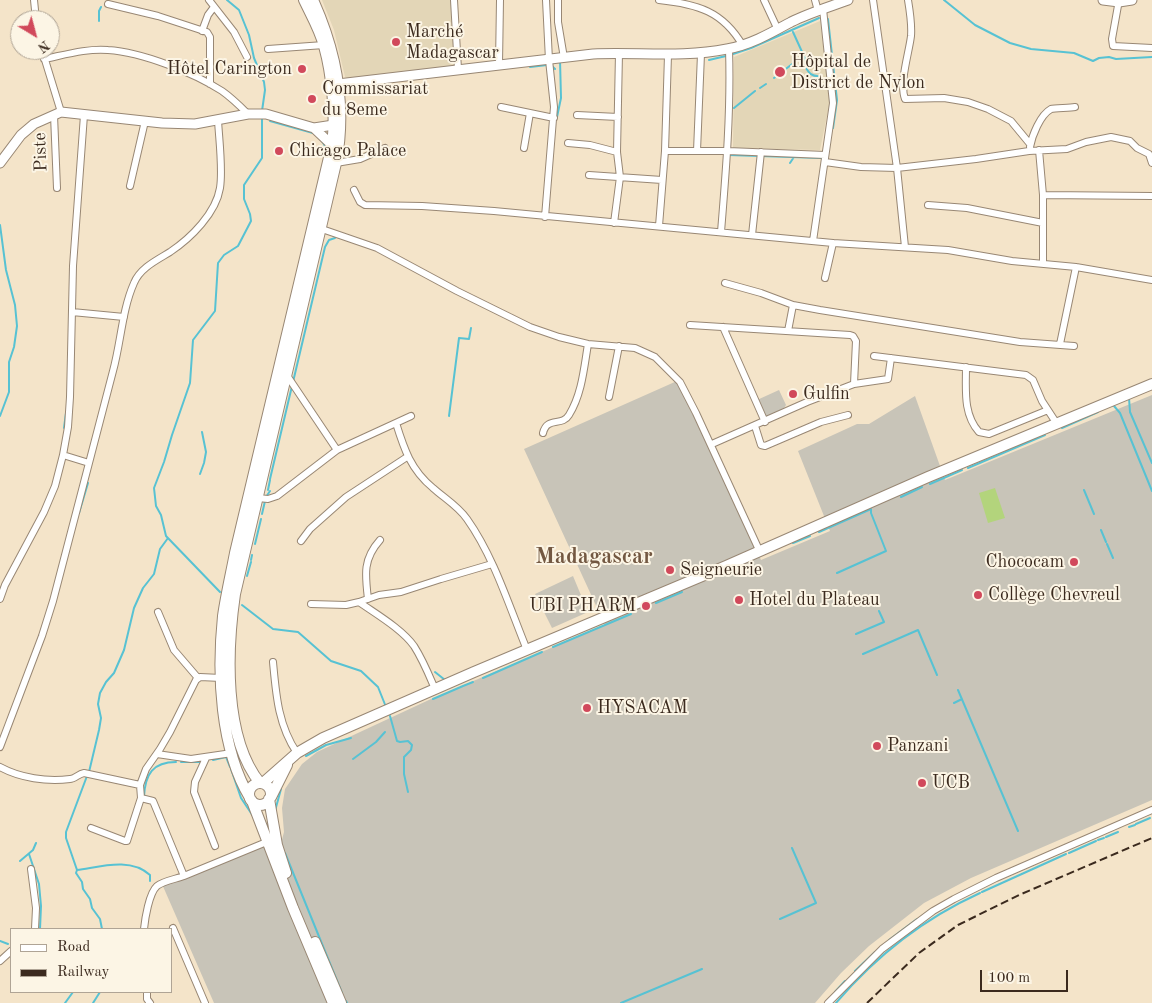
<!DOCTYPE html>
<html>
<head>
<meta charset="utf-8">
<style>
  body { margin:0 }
  #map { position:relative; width:1152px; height:1003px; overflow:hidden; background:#f4e4c9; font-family:"Old Standard TT",serif }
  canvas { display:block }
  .legend { position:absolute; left:10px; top:928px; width:162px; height:65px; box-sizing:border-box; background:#fcf5e5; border:1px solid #afa495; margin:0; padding:6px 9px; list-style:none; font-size:15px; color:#3b2a1e }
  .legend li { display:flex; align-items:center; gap:10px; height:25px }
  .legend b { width:25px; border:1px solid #afa495 }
  .north { position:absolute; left:10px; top:10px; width:50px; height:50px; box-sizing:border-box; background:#fcf5e5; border:1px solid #afa495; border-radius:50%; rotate:143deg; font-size:14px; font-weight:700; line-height:20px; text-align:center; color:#3b2a1e }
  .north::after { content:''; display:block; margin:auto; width:18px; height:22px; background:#d1495b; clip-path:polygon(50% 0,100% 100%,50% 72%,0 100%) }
  .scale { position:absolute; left:980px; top:970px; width:88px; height:22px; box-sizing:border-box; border:2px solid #3b2a1e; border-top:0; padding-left:6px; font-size:15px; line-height:18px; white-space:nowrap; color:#3b2a1e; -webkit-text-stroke:4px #fcf5e5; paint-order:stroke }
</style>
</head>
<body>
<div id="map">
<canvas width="1152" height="1003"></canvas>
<ul class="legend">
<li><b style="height:6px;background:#fff"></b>Road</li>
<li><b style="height:6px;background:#3b2a1e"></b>Railway</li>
</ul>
<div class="north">N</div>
<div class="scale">100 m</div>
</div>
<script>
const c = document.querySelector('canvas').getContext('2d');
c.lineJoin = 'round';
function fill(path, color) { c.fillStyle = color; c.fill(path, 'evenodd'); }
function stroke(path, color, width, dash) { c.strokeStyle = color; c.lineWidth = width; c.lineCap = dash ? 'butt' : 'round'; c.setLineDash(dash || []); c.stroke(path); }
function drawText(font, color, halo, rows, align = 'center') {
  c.font = font + ' "Old Standard TT",serif'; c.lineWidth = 4; c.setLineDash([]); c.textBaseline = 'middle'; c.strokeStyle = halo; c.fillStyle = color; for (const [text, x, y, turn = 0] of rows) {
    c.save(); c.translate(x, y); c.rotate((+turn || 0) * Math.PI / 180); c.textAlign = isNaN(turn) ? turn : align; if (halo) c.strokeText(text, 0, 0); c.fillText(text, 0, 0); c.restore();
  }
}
const built = new Path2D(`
  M322,0H452L456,66L349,79L345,77L334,30Z
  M820,21L830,101L820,150L733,148L734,57Z`);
const industrial = new Path2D(`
  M677,381L713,451L761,560L830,531L798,451L857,424H869L915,396L945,480L1152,395V800L971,878L924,903L869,946L841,973L815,1003H214L162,884L266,841L279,851L284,832L282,808L285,789L302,764L317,752L431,699L605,625L524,449Z
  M779,390L786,405L781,413L767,421L757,400Z
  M573,576L588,612L552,628L535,594Z`);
const green = new Path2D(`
  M995,488L1005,518L988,523L979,493Z`);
const stream = new Path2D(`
  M227,0L239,10L249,35L254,58L264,82L265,90L262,111
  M555,0V8
  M944,0L975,25L1010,43L1031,49L1074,53L1093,61L1099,58L1109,57L1116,59L1152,57
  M828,19L837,100L833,128
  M99,21V11L101,7
  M733,54L751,48L819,18
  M803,55L805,58L804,65C809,73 811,77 821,76
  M709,60L726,56
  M551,65L555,69
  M530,67L547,65
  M774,78L800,58L803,54L793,32
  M760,88L766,84
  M734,108L755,91
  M557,117L561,98L560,60
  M270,121L313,133
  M322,141L325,146V153
  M729,155L822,158
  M790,163L794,157
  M0,225L6,270L15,305L17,326L14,347L9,362V392L0,416
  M293,382L325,247L329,240L335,238
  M1129,398L1130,412L1152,463
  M1114,406L1120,413L1152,491
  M449,416L459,338L469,339L471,328
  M64,428L66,413
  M1062,428L1098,412
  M968,468L1045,435
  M200,474L204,463L206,452L202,432
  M270,479L292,386
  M930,484L962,470
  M268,490L270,480
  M1084,490L1094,514
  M266,497L270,491
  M901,497L922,487
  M79,513L88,483
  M262,514L265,501
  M1101,530L1106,542
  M819,532L871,509V513L886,551L837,573
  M793,543L810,536
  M255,544L261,519
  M1107,544L1113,558
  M251,560L252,555
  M247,576L251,562
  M220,592L166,536L161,515L156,506L154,488L164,462L172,435L190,383L193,340L215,311L218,263L224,255L238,246L251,221L250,214L244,199V185L262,158V118
  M656,603L682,592
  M242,605L273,629L298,632L331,661L361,671L378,687L386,707
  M856,634L884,622L879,611
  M553,647L631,614
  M863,654L918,630L937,675
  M435,672L445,680
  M483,678L542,652
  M463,686L473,682
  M958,690L1018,831
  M433,699L463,686
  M954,703L962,699
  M390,716L397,741L400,742L408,741L412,745L411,750L404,757V774L408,792
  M306,756L326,745L351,738
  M353,759L376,742L385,732
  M213,760L226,757L230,767
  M181,762H202
  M231,769L241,798L253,816
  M89,772L99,730L101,718L98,704L100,693L106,682L114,673L124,650L134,608L143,588L154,574L160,549L168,538
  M87,776L66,832V838L77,870L76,873L82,882L83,889L90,899L92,908L100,919L102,929
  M144,797C145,774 153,762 176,762
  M275,811L281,789
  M1136,824L1150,818
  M1129,827L1135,825
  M1106,837L1118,832
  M1098,840L1104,838
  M285,853L342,993
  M1069,853L1096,841
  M29,854L39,884L41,906L40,929
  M20,861L33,850L36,843
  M77,870C100,867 130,857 150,875V881
  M982,892L1066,854
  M780,919L816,903L792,848
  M889,940L917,919
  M0,941L8,944
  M855,971L875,952
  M835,992L845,981
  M346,1001L347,1003
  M65,1003L73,992
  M93,1003L100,992
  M621,1003L702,969
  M836,1003C875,957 925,918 980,893`);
const street = new Path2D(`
  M34,0L36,20
  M209,0L234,32L247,57
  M454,0L458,69
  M558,0V22L564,58
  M659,0C697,4 723,11 743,46
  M764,0L778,30
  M815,0L818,11
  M873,0L897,168L905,247
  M908,0C910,12 912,24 911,36C909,53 899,83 905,99L944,98L968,102L988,109L1011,121L1030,144
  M1119,0L1112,39L1113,46L1152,48
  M108,4L158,16L207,32L210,37V84
  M202,31L208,15L214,7
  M268,49L324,45
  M42,50L61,112
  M44,59C64,55 88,48 108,50C142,52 194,73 222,91C232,98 240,106 248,114
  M499,64L500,0
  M501,107L554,118
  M54,115L57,188
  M577,115L618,117
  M568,143L590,145L617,152
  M1030,147C1032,136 1040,115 1051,109C1055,108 1070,108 1075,107
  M524,148L530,113
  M1039,150L1043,195
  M665,151H728L825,155
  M697,151L701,54
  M825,162L861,167L897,168L976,159L1029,151L1067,149L1086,142L1111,137L1130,141L1137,148L1149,154L1152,163
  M336,163L360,159L385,148
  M589,175L662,180
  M130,186L145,121
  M354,190L360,202L365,205L422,206L494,211L833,243L948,250L1012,261L1076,267L1152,280
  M928,205L967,208L1043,223
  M545,217L554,107L549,60L546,0
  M614,223L620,177L617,152L619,53
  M659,226L665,151L668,55
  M319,228L377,248L457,291L530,327L559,337L588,344L635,348L655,357L680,382L696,413L760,552
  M721,232C726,171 731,111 729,49
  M752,235L761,152
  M813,241L833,103L823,9
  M1043,264V195L1152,196
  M825,278L833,243
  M725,283L761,293L793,305L820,310L1020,342L1074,346
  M72,312L124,317
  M690,325L850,335L853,336L856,341L854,384
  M723,327L765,422
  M788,331L793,305
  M1060,344L1076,267
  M874,356L1026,375L1033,380L1042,401L1057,424
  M966,367C966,390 963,414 979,432L989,434L1048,410
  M286,374L337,450
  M609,397L619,346
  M396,423C404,449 411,470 433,488C444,498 458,506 467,519C494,557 509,606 527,650
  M755,426L761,445L765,446L821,422L848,415
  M543,433C547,416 562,427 569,415C582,394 584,368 588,344
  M712,444L807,402L854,384L888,379L891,358
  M63,455L89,463
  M258,498L268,499L277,496L337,450L411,416
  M301,541L310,529L346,497L407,457
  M0,599L5,585L44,512L55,486L63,455L68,427L70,397L73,266L84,115
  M368,599C365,574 363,559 380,540
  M359,602L379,595L401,592L441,579L492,564
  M311,604L346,605L359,602C376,614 402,629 414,646C423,660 429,675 435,689
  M158,612L174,650L198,678
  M273,662C276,694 278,725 297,753
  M0,747L42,636L53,601C73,525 93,448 113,371C121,342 122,310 134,283C140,268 157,260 170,252C191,238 216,213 220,188C223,169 219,139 218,120
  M157,754L191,759L232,753
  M206,758L195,782L194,792L215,846
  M0,767C20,778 47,782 70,779C75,779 78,774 84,773L140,785
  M141,798L153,801L184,876C176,879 163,881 157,886C149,893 145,919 144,929
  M91,828L125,841H127L141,798L140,785L146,769L160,749L170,732L196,680L200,677L221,678
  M31,869L36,908L35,929
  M184,876L269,841
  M173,928L205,1003
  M0,961L11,951
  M147,992V999L150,1003
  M828,1003L882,949L933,911L954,899L996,878L1152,810`);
const secondary = new Path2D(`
  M1103,0L1119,2L1132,0
  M338,84L593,54C638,52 683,58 727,49C750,45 771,33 791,22C809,13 829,7 848,0
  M314,128L340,124
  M0,163L21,135L34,124L61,112L162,123L195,124L248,114H266L314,128L332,145L337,147`);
const primary = new Path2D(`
  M260,783C223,737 227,649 235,594L336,163C347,106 337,53 313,0
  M263,783L297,753L323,738L474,672L726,566L928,477L1152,384
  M249 794a11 11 0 1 1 22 0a11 11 0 1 1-22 0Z
  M271,797L287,765
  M250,798C220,748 217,674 223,616C226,595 231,574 235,553L332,145C336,115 332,75 324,46C320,30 311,15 304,0
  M269,799L277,845L286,873
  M252,801L293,908L333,1003
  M315,942L341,1003`);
const rail = new Path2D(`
  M867,1003L919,953L958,925L1019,895L1152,838`);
const markers = [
  [396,42,5,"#d1495b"],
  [302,69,5,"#d1495b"],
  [780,72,6,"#d1495b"],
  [312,99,5,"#d1495b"],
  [279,151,5,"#d1495b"],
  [793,394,5,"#d1495b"],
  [1074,562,5,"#d1495b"],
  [670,570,5,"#d1495b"],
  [978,595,5,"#d1495b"],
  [739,600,5,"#d1495b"],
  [646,606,5,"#d1495b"],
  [587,708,5,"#d1495b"],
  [877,746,5,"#d1495b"],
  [922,783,5,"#d1495b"]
];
const poiNames = [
  ["Marché",406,32],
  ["Madagascar",406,53],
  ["Hôpital de",791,62],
  ["District de Nylon",791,83],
  ["Hôtel Carington",292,69,"right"],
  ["Commissariat",322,89],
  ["du 8eme",322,110],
  ["Chicago Palace",289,151],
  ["Gulfin",803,394],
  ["Chococam",1064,562,"right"],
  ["Seigneurie",680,570],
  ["Collège Chevreul",988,595],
  ["Hotel du Plateau",749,600],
  ["UBI PHARM",636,606,"right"],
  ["HYSACAM",597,708],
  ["Panzani",887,746],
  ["UCB",932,783]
];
const streetNames = [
  ["Piste",41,152,-92]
];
const districtNames = [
  ["Madagascar",594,557]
];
fill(built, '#e3d6b7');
fill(industrial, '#c8c4b8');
fill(green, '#b3d47c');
stroke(stream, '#57c2d3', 2);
stroke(street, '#988774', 8);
stroke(secondary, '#988774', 11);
stroke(primary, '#988774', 12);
stroke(street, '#fff', 6);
stroke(secondary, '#fff', 9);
stroke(primary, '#fff', 10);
stroke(rail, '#3b2a1e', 2, [8, 4]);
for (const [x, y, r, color] of markers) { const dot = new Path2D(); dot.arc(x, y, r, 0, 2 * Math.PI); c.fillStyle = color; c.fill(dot); stroke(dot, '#fcf5e5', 2); }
drawText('18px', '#3b2a1e', '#fcf5e5', poiNames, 'left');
drawText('18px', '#3b2a1e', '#fcf5e5', streetNames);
drawText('bold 22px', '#735842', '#fcf5e5', districtNames);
</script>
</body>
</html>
